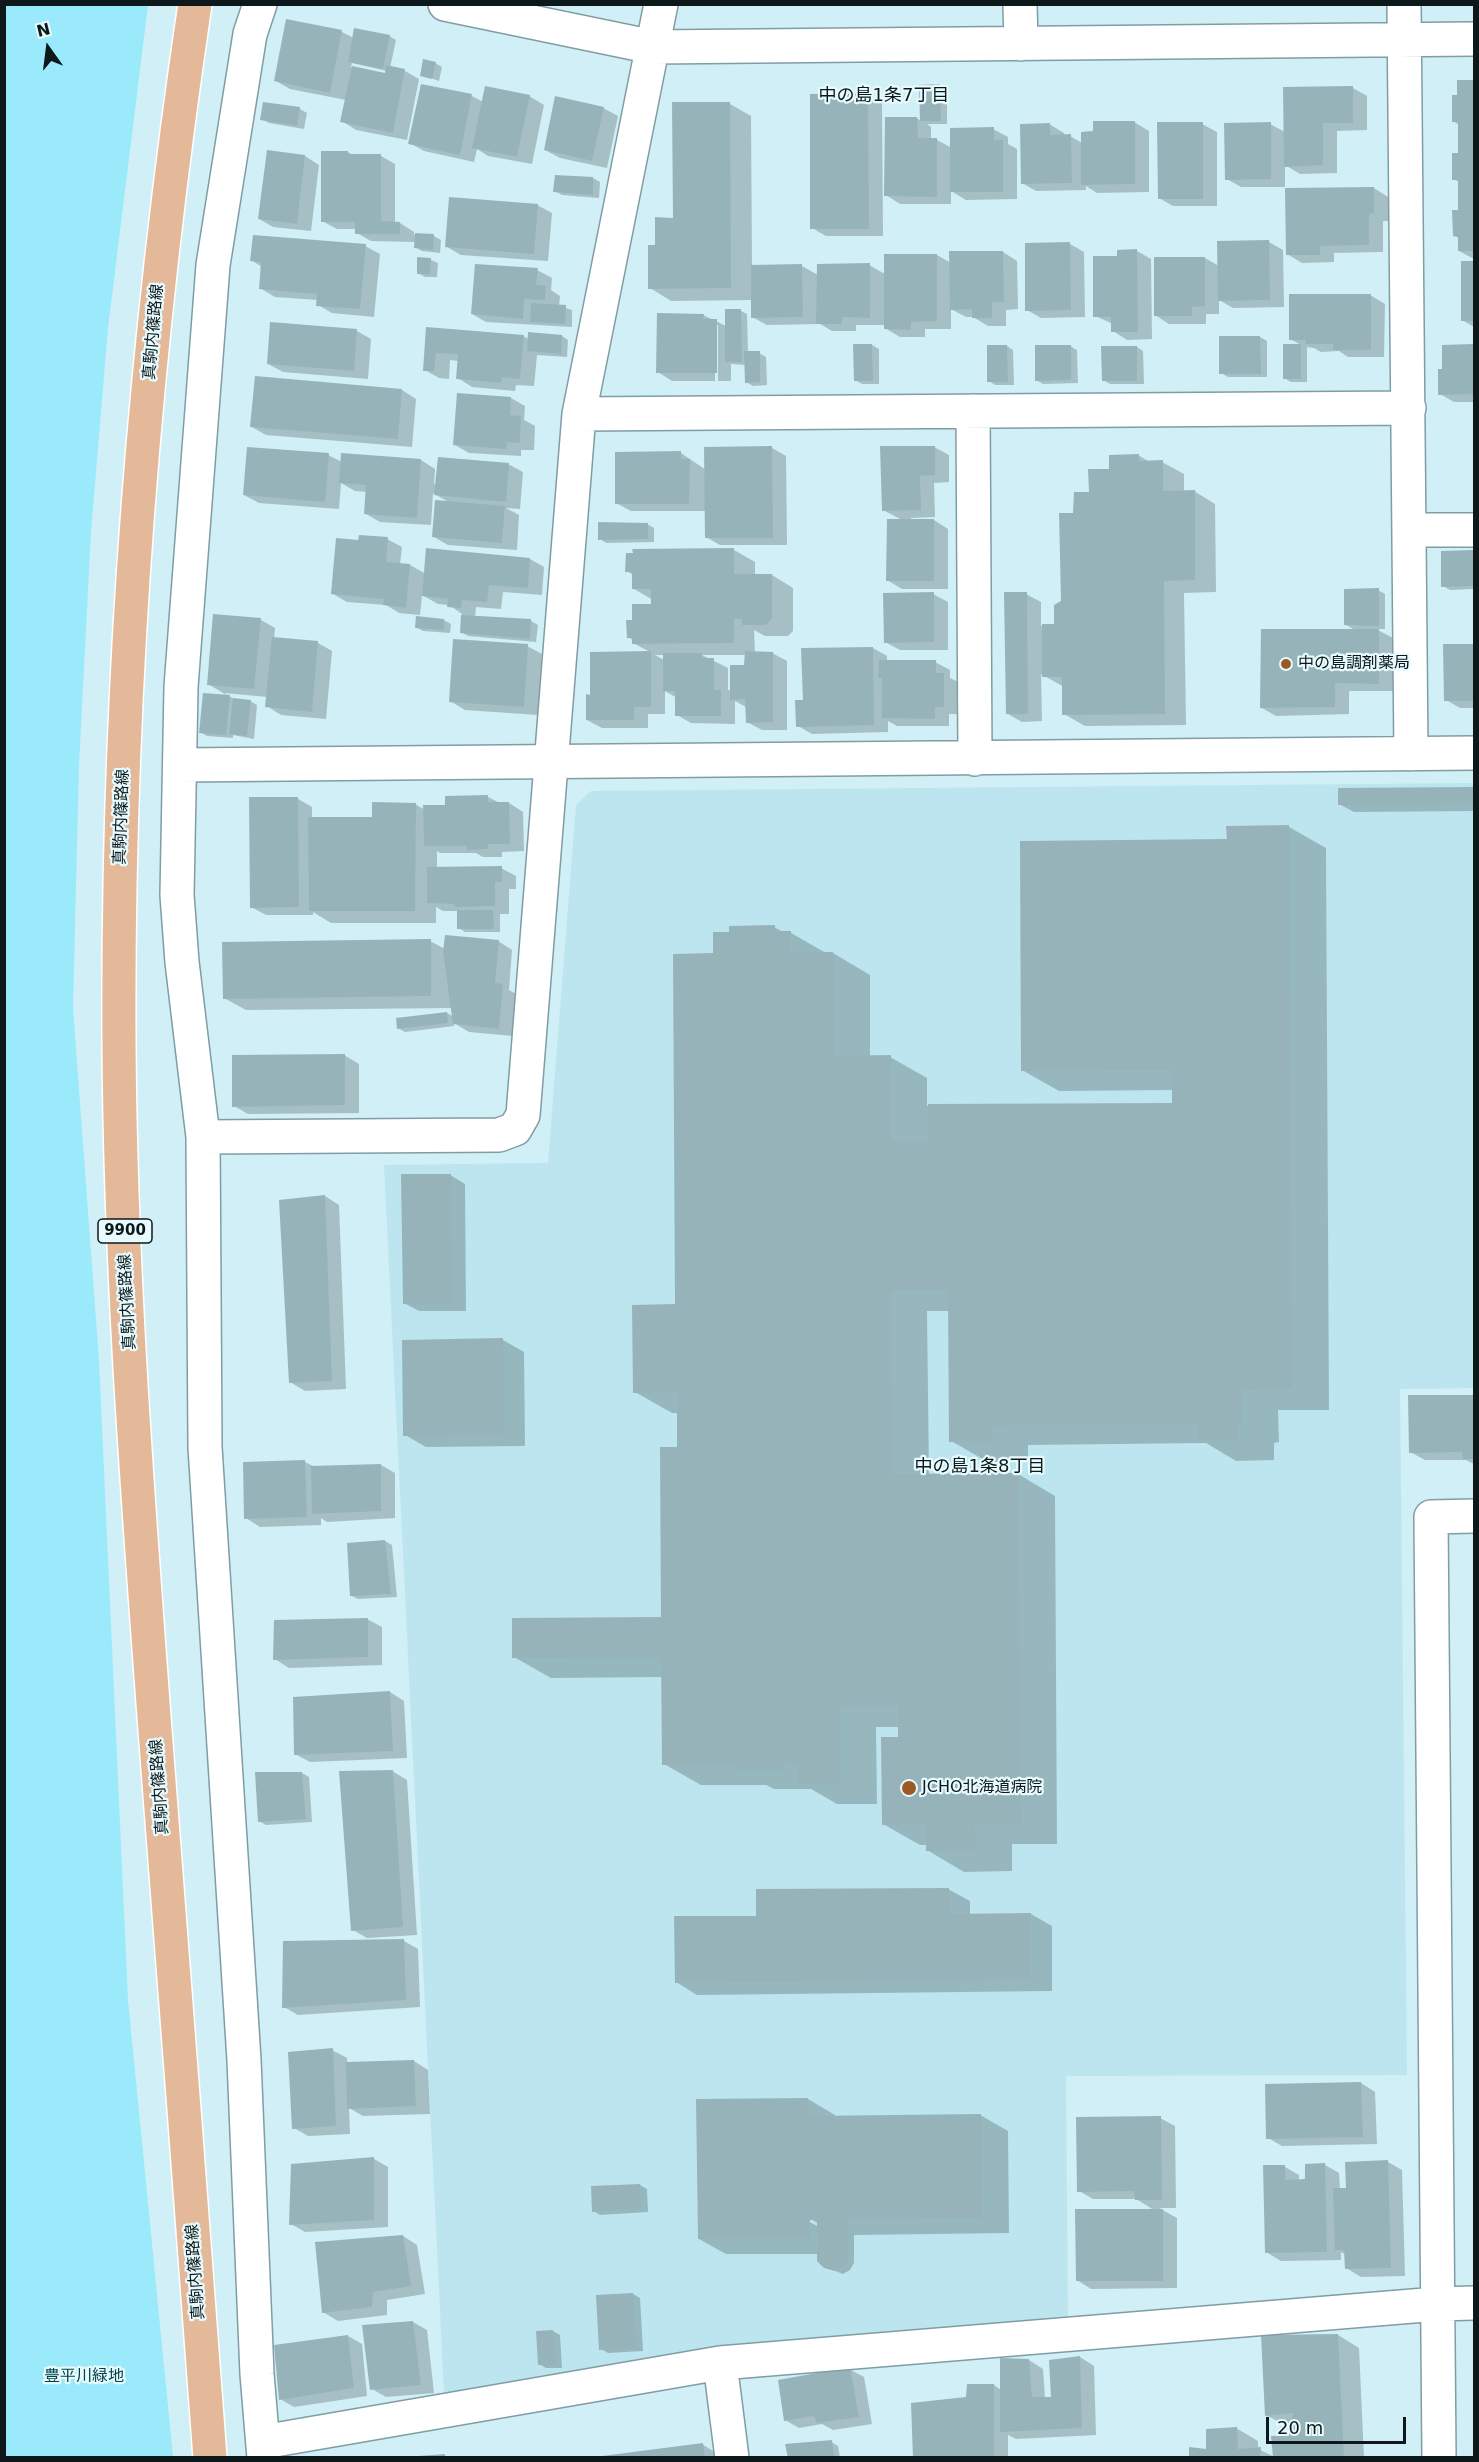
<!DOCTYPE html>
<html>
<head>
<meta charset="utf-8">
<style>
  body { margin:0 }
  #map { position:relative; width:1479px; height:2462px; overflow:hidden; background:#d0eff6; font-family:"DejaVu Sans",sans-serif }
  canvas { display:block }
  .frame { position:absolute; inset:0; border:6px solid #0d181a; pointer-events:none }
  .north { position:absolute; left:18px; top:18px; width:60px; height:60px; -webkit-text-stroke:4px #e7fafe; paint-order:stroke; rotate:346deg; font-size:16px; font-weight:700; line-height:24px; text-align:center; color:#0d181a }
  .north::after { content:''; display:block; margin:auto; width:21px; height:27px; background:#0d181a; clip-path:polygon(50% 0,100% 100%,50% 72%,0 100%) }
  .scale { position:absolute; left:1266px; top:2417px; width:140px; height:27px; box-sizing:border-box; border:3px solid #0d181a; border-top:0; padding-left:8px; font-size:18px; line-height:21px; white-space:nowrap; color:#0d181a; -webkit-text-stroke:4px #e7fafe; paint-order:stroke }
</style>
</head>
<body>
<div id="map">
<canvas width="1479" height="2462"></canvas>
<div class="frame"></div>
<div class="north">N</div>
<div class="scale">20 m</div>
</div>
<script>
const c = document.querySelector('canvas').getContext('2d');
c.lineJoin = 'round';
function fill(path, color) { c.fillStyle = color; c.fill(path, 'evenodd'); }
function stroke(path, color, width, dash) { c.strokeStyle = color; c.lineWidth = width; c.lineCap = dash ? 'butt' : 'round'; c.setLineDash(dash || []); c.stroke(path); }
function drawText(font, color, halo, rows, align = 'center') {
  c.font = font + ' "DejaVu Sans","Noto Sans JP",sans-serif'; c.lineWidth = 4.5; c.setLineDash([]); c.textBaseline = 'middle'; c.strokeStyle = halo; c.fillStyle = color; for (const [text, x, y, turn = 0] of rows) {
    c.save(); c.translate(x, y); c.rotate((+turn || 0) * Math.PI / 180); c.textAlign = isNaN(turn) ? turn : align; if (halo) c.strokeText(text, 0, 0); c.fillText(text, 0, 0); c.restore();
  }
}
const built = new Path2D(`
  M1474,783V1388L1400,1389L1407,2075L1066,2076L1068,2317L444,2393L384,1165L548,1163L576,805L591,791Z`);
const green = new Path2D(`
  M5,4L148,5L108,328L91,532L79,765L73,1008L99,1360L128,2000L173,2457H5Z`);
const shadow = new Path2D(`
  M287,21L342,32L354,38L389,36L396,40L390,68L405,71L419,79L407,140L356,130L342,121L346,100L290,89L276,81ZM352,63L387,71L386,75L351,67Z
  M435,63L442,67L439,81L422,75Z
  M1459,82H1474V259L1459,251V238L1454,235L1459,212V182L1454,179L1459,155V125L1453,121L1459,97Z
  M422,86L472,96L483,102L529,96L544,105L532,164L488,156L477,149L474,162L424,151L410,143Z
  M940,86L947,90V124H927L931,127V140H937L952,148L993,129L1008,137V144L1017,149V199L966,200L951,191V204H900L886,195L917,118L921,121Z
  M1353,88L1367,96V130L1337,131V173L1300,174L1285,165V187H1241L1227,179L1270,124L1285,132Z
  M867,95L882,103L883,236H826L812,228Z
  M264,103L300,109L307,113L304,129L269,123L262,119Z
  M730,104L751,116L752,267L802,266L818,275L869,265L885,274L937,255L951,263L1003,252L1017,261L1018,309L1006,310V326H988L973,317H966L951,309V329H925V337H900L885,328V325H856V331H832L817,322V324L767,325L752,317V300L671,301L650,288L656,247L675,219Z
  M603,108L618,116L607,168L560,158L545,150Z
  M1134,122L1149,131V192L1097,193L1086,186V190L1036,191L1022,183L1049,124L1064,133V136H1070L1082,143Z
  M1202,124L1217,132V206H1173L1159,198Z
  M348,152L354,156H381L395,164V223H400L414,232V235L434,236L441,240L440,253L422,251L415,247L416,242L371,241L357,233V229H337L322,221Z
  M305,156L319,165L311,231L273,227L259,219Z
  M556,176L593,178L600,182L599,198L562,195L555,191Z
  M1374,188L1388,197V221H1383V252L1334,253V262L1302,263L1287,254Z
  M537,205L552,213L548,261L461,255L447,247Z
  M1269,242L1283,250L1284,307L1233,308L1219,300V314H1206V324H1169L1155,315V259L1205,258L1219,266Z
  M1070,244L1084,252L1085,317L1041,318L1027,310Z
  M365,246L380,254L374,317L332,313L318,305V300L275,297L260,288L262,267L251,260Z
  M1119,251H1137L1151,259L1152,339L1127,340L1113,331V324L1095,316L1118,257Z
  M419,258L431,260L438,263L437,277H425L418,273Z
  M1462,263H1474V327L1462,320Z
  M537,270L552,278L551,290L560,296L559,306L572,310V327L486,322L472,314Z
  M1370,295L1385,304L1384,357H1348L1339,351L1321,352L1314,348L1307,347V382H1291L1284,378V345H1301L1290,339Z
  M741,311L747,314L748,353H759L766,357L767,385L753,386L746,382V365L731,364V381H718V325H715V381H672L658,372L703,315L726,326Z
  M272,324L357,331L371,339L368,379L283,372L268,364Z
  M428,329L523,336L529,339L562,336L568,340L567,357L537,355L534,386L516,385L515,391L472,387L458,378L459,361L450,360L449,379L439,378L425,370Z
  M1260,337L1267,341V377H1228L1221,373Z
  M872,345L879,349V384H862L855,380Z
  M1007,346L1013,350L1014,385H995L989,381Z
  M1070,346L1077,350L1078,383L1043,384L1036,380Z
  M1443,346H1474V402H1454L1440,394L1444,371Z
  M1137,347L1143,351L1144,384H1110L1103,380Z
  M402,390L416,399L412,447L266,435L252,427Z
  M511,398L525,406L524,420L535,426L534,450H521V456L469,453L455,445Z
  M934,447L949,455V482L934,483L935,517L911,518V520H934L948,529V589H902L887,580L902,520L883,510Z
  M772,448L786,456L787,545H720L706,537V511H631L616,503L681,453L706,470Z
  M328,455L342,462L421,460L435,469L434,484L437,485L508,464L523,472L520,509L506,508L519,515L517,550L448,545L434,537L450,503L433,493L431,525L380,522L366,514L368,492L355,491L341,483L339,509L259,503L244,495Z
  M1138,455L1150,462H1162L1184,474V492L1194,491L1215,504L1216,592L1184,593L1186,725L1085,726L1064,714V687L1041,674L1042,721L1022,722L1008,714L1026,594L1041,602V626H1056L1063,602L1075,514L1110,471Z
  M647,524L654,528V542L606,543L600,539Z
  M387,539L402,547L400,564L410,565L426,574L530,559L544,567L542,595L503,592L501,609L476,607L475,617L531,621L538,625L536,642L468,636L461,632L462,614L449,605L438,604L422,595L420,615L399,613L386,605L347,602L333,594L360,541Z
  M734,550L755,562V576L772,575L793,588V631L788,636H765L754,630L755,653H772L787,661V730H762L747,722L746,707L735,701V724L691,723L677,715V698L665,691V714H648V728H602L587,720L650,652L633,643V640L628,637L634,621L653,605V600L634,589L633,575L627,571ZM655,655H664V660ZM702,655H746V667L731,690H728V668Z
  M1474,552V589L1450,590L1443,586L1442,553Z
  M1378,590L1385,594V629H1376L1393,638V691H1349V714L1276,716L1262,708L1355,630L1346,625Z
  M933,594L948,602V650H900L885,642Z
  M261,620L275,628L274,639L318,643L332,651L326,719L281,715L267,706L268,697L224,693L236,700L250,701L257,705L254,739L233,735V738L207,736L200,732L228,696L208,684Z
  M444,620L451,624L450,633L423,631L416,627Z
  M1474,645V708H1460L1446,700L1445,646Z
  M527,646L542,654L538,715L465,710L450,701Z
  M873,648L887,656V662H935L950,670V678L958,682V714H949V726H897L888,721V732L812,734L798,726L804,701Z
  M1474,788V811L1354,812L1339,804V789Z
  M488,797L500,803H509L523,812L524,851L502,852V857H483L476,853H440L437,851V868H501L516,876V889H509V914H500V932H465L459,928V911H443L436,907V923H331L313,912V915H266L251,907L298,799L312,807V818H374L415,804L425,810Z
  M1289,827L1326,848L1329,1410H1278L1279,1442L1274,1443V1460L1236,1461L1206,1443L1028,1445V1462H988L951,1441L950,1311H927L929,1475L1018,1474L1055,1496L1057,1844H1012V1871L964,1872L927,1850V1845H920L883,1824L900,1738V1727H876L877,1804H837L811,1789H774L766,1785H701L664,1764L663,1677L551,1678L514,1657L662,1618L679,1449L678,1413H672L635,1392L677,1306L715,955L731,933L774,927L785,933H791L826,953H833L870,975V1057H890L927,1078V1106L1174,1105V1090L1059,1091L1022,1070L1228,841Z
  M430,941L445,949L498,941L512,950L509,990L516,994L513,1036L469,1032L454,1023V1026L405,1032L398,1028L447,1013L454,1017L452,1008L246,1010L224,998Z
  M344,1055L359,1064V1113L248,1114L234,1106Z
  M450,1175L465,1184L466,1311H419L404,1303Z
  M325,1196L339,1205L346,1389L305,1391L290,1382L281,1201Z
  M503,1340L524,1352L525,1446L426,1447L405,1435Z
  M1410,1396H1474V1464L1466,1460H1425L1410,1452Z
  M305,1462L315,1467L381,1465L395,1473V1518L327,1522L321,1518V1525L260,1527L246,1518Z
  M385,1541L392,1545L397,1597L358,1599L352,1596Z
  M367,1619L382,1627V1665L289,1668L275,1659Z
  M390,1692L404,1701L407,1758L310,1762L295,1754Z
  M392,1771L407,1780L417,1935L367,1938L353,1930Z
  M302,1773L309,1777L312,1822L266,1825L259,1821Z
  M948,1889L970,1901V1915L1031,1914L1052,1926V1991L697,1995L676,1982L758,1917Z
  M404,1941L418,1949L420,2007L298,2015L284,2007Z
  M332,2050L347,2058V2063L414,2061L428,2070L430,2114L363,2116L349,2108L350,2134L308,2136L294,2128Z
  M1361,2083L1375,2092L1377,2144L1282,2146L1268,2138Z
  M808,2099L835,2115V2117L980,2115L1008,2131L1009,2233L854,2235V2263L850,2270L843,2274L825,2267L819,2254H726L699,2239ZM804,2215L819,2224V2227L802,2218Z
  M1160,2118L1175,2126L1176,2208H1159L1177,2218V2288L1091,2289L1077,2280L1154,2210L1136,2199H1093L1079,2191Z
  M374,2159L388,2167V2227L305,2232L291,2224L293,2165Z
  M1388,2162L1402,2170L1405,2276L1361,2277L1346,2268V2255L1341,2252V2260L1281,2261L1266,2252L1285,2167L1299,2175V2181H1307L1325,2165L1339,2173L1340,2189H1348Z
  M640,2185L647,2189L648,2212L600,2215L593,2211Z
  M403,2236L417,2245L425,2294L387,2300V2315L338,2321L323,2312Z
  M633,2294L640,2298L643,2351L608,2353L601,2349Z
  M413,2322L427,2330L434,2393L386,2397L372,2389Z
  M553,2331L560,2335L562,2368H546L539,2364Z
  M1338,2335L1359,2348L1364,2458H1191L1207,2451L1236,2428L1258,2441V2449L1275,2457L1290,2437L1292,2427H1288L1266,2415Z
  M348,2336L362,2344L367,2396L294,2407L280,2399Z
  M1080,2357L1094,2366L1096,2435L1016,2439L1008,2435V2458H914L994,2385L1001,2390L1029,2360L1043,2369L1045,2398H1053Z
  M849,2369L864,2377L872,2424L833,2430L822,2424L799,2428L785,2420Z
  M831,2442L838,2446L840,2458H789Z
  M702,2444L724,2458H603Z`);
const building = new Path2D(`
  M286,19L342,30L330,93L274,81Z
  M354,28L390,35L383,69L348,62Z
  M423,59L436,62L432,79L420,76Z
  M386,65L405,69L393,133L340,122L352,66L385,73Z
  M1457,80H1474V251H1458V237L1453,236L1452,210H1458V180H1452V153H1458V122H1452V95H1457Z
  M421,84L472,94L460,155L408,144Z
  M940,84L941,121H920L919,85Z
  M485,86L530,95L517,157L472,148Z
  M1353,86V123H1323V165L1284,167L1283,87Z
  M868,93L869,229H810V94Z
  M555,96L604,107L592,161L544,150Z
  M263,102L300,107L297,126L260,120Z
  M672,102H730L731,288L648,289V245H655V217L673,218Z
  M885,117H917L918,138H937V197L884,196Z
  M1093,121H1135V184L1081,185V132L1093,131Z
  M1157,122H1203V199H1158Z
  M1271,122V179L1225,180L1224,123Z
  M1050,123V135L1071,134L1072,183L1021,184L1020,124Z
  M994,127V140H1003V192H950V128Z
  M267,150L305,155L297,224L258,219Z
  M321,151H348V154H381V221L400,222V234H355V222H321Z
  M555,175L593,177V195L553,192Z
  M1374,187V213L1369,214V245L1320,246V255H1286L1285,188Z
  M449,197L538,204L534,254L445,247Z
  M415,233L434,234L433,250L414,248Z
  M253,235L366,244L360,309L316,306L317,294L259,289L261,262L250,261Z
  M1269,240L1270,300L1218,301L1217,241Z
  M1070,242L1071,310L1025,311V243Z
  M1137,249L1138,332H1111V317H1093V256H1117V250Z
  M949,251H1003L1004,302H992V318H972V309L950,310Z
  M884,254H937V321L911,322V330L884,329Z
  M417,257L431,258L430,274H417Z
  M1154,257H1205V306L1192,307V316H1154Z
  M1461,261H1474V321H1461Z
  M870,263V318L842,317V324H816L817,264Z
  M475,264L538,268L536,285L546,286L545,300L524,299L523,319L471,314Z
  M802,264L803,317L751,318V265Z
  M1289,294H1371V350H1333V344H1305L1306,340H1289Z
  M531,303L566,305L565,324L530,322Z
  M725,309H741L742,362H725Z
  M657,313L704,314L703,319H717V373H656Z
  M270,322L357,329L354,371L267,364Z
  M426,327L524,335L520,379L502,377L501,383L456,379L458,354L436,353L434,371H423Z
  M528,332L562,335L561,354L527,351Z
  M1219,336H1260L1261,374H1219Z
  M853,344H872L873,381H854Z
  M1283,344H1301V379H1283Z
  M1474,344V394L1438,395V369H1442V345Z
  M987,345H1007L1008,382H987Z
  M1035,345H1071V380L1035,381Z
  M1101,346H1137V381H1102Z
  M744,351H760V382L745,383Z
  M255,376L402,389L398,439L250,427Z
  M457,393L511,397L510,415L521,416L520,443L507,442L506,449L453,445Z
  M772,446L773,538H705L704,447Z
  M880,446H935V475L920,476L921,510L882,511Z
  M247,447L329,453L325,502L243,495Z
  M681,451V459H690L689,504H615V452Z
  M341,453L421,459L417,518L364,514L366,485L339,483Z
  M1139,454V461L1163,460V491L1195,490V580L1164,581L1165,714L1062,715V677H1042V624H1054V605L1061,601L1059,513H1073L1074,492H1089L1088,469H1109V455Z
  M438,457L509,463L506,502L434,495Z
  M435,500L505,506L502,543L432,537Z
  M887,519H934V581H886Z
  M598,522L648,523V539L598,540Z
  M359,535L388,537L386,562L410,564L406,608L383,605L384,599L331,594L336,538L358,540Z
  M426,548L530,558L528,588L489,585L487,602L462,600L461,608L447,607L448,599L422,596Z
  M734,548V574H772V618L766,625H742V619H734V643L632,644V638H627L626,620H632V604H651V589H632V572H625L626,553H633L632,549Z
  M1474,550V586L1441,587V551Z
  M1379,588V626L1344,625V589Z
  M934,592V642L884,643L883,593Z
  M1004,592H1027L1028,714H1006Z
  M213,614L261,618L254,689L207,685Z
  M461,615L531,619L530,639L460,633Z
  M416,616L444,619V630L415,628Z
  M1261,629H1379V684L1335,683V707L1260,708Z
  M272,637L318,641L312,712L265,707Z
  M453,639L528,644L524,707L449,702Z
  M1443,644H1474V701H1444Z
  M873,647L874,725L796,727L795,700H803L801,648Z
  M651,651V707H634V720H586V694L590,695V652Z
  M745,651L773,652V722L746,723L745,699L730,700V665H744Z
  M663,653H702V658H714V690H721V716H675V691H663Z
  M879,660H936V673H944V707H935V719L882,718V678H878Z
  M203,693L230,695L226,735L199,733Z
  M233,698L251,700L247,736L229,734Z
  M1474,787V803L1338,805V788Z
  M488,795V802H509L510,844H488V849L467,850V846H424L423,805H445V796Z
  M249,797H298L299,907L250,908Z
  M372,802L416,803L415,911H309L308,817H372Z
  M1289,825L1292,1389L1242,1390V1422H1238V1440H1198L1197,1423L992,1425V1441L949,1442L948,1290H891L892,1474L1018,1473L1021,1823L975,1824L976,1851H926V1824L882,1825L881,1737H898V1707H840V1784H799V1763H784V1769H736V1764L662,1765L661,1657L512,1658V1618L661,1617L660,1447H677V1392L633,1393L632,1305L675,1304L673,954L713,953V932H729V926L775,925V931H791V952H833L834,1056L891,1055V1141H928V1104L1172,1103V1070L1021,1071L1020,841L1227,839L1226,826Z
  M502,866V882H495V906L455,907L454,904L427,903V867Z
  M457,910H493L494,929H457Z
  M445,935L499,940L495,983L503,984L499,1029L453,1024L443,952Z
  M431,939V996L223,999L222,942Z
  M447,1012L448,1023L397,1029L396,1018Z
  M345,1054V1105L232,1107V1055Z
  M401,1174H451L452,1303L403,1304Z
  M325,1195L332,1381L289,1383L279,1200Z
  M503,1338L504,1435L403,1436L402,1340Z
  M1408,1395H1474V1459H1463L1462,1452L1409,1453Z
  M305,1460L307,1517L244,1519L243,1462Z
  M381,1464V1511L312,1514L311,1466Z
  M385,1540L391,1594L350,1596L347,1543Z
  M368,1618V1657L273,1660L274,1620Z
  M390,1691L393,1751L294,1755L293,1697Z
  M393,1770L403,1927L351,1931L339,1771Z
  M255,1772H302L306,1819L258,1822Z
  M949,1888V1914L1031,1913V1979L675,1983L674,1916H756V1889Z
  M404,1939L406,2000L282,2008L283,1941Z
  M333,2048L336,2126L292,2129L288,2052Z
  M414,2060L416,2106L347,2109L346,2062Z
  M1361,2082L1363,2137L1266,2139L1265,2084Z
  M808,2098V2116L981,2114L982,2218L848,2219V2259L843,2267L835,2271L824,2268L817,2261V2220H810L809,2239H698L696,2099Z
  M1161,2116L1162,2200H1135L1134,2191L1077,2192L1076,2117Z
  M374,2157V2220L289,2225L291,2164Z
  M1388,2160L1391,2268L1345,2269L1344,2250H1335L1333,2188H1346L1345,2162Z
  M1325,2163L1327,2252L1265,2253L1263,2165H1285V2180L1305,2179V2164Z
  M640,2184L641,2209L592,2212L591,2186Z
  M1075,2209H1163V2281H1076Z
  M403,2235L411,2286L373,2292L372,2307L322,2313L315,2242Z
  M633,2293L636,2348L599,2350L596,2295Z
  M413,2321L421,2385L370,2390L362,2325Z
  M553,2330L556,2365H538L536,2331Z
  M1338,2334L1344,2458H1273L1271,2436L1289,2435L1293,2413L1265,2416L1261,2335Z
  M348,2335L354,2388L279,2400L274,2345Z
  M1080,2356L1082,2428L1000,2432V2358L1029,2359L1032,2397H1051L1049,2360Z
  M850,2367L859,2417L817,2423L814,2416L784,2421L778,2380Z
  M967,2384H994V2458H913L911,2403L966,2397Z
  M1237,2427L1238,2449L1261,2447L1260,2458H1189V2447L1206,2449V2429Z
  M832,2440L834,2458H788L785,2444Z
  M703,2443L705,2458H602V2456Z
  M445,2454V2458H418V2456Z`);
const street = new Path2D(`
  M260,4L250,34L213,265L181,687L177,895L182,962L203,1137L205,1447L244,2060L257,2374L264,2458
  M445,4L653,47L1474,39
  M1020,4L1021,44
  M1404,4L1411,754
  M973,411L975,759
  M579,414L1409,408
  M1409,530H1474
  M181,765L1474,753
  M203,1137L499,1135L515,1129L523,1115L579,414L661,4
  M720,2363L732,2458
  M263,2442L720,2363L1437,2304L1474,2303
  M1439,2458L1431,1517L1474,1516`);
const primary = new Path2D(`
  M195,4C144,346 117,693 119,1039C120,1270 138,1500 155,1730C174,1973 192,2215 210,2458`);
const markers = [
  [1286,664,6,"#9a5925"],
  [909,1788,8,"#9a5925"]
];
const shields = [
  [125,1231,54]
];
const shieldNames = [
  ["9900",125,1231]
];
const streetNames = [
  ["真駒内篠路線",154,332,-85],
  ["真駒内篠路線",122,817,-88],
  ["真駒内篠路線",128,1302,-93],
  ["真駒内篠路線",160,1787,-94],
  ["真駒内篠路線",196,2272,-94]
];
const poiNames = [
  ["中の島調剤薬局",1298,664],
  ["JCHO北海道病院",922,1788]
];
const parkNames = [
  ["豊平川緑地",84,2377]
];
const neighbourhoodNames = [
  ["中の島1条7丁目",884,96],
  ["中の島1条8丁目",980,1467]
];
fill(built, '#bde5ef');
fill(green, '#9beafc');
fill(shadow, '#0003');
fill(building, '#96b3ba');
stroke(street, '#809da4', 36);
stroke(primary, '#fff', 36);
stroke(street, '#fff', 33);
stroke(primary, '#e3b99a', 33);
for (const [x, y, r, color] of markers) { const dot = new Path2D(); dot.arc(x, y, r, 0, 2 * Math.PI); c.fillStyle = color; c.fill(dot); stroke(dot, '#e7fafe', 2); }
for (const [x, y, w] of shields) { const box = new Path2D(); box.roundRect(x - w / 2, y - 12, w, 24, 4.5); c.fillStyle = '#e7fafe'; c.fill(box); stroke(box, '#0d181a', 1.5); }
drawText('bold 15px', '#0d181a', null, shieldNames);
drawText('16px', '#0d181a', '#e7fafe', streetNames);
drawText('16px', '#0d181a', '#e7fafe', poiNames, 'left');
drawText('16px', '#02404a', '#e7fafe', parkNames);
drawText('18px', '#0d181a', '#e7fafe', neighbourhoodNames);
</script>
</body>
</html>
